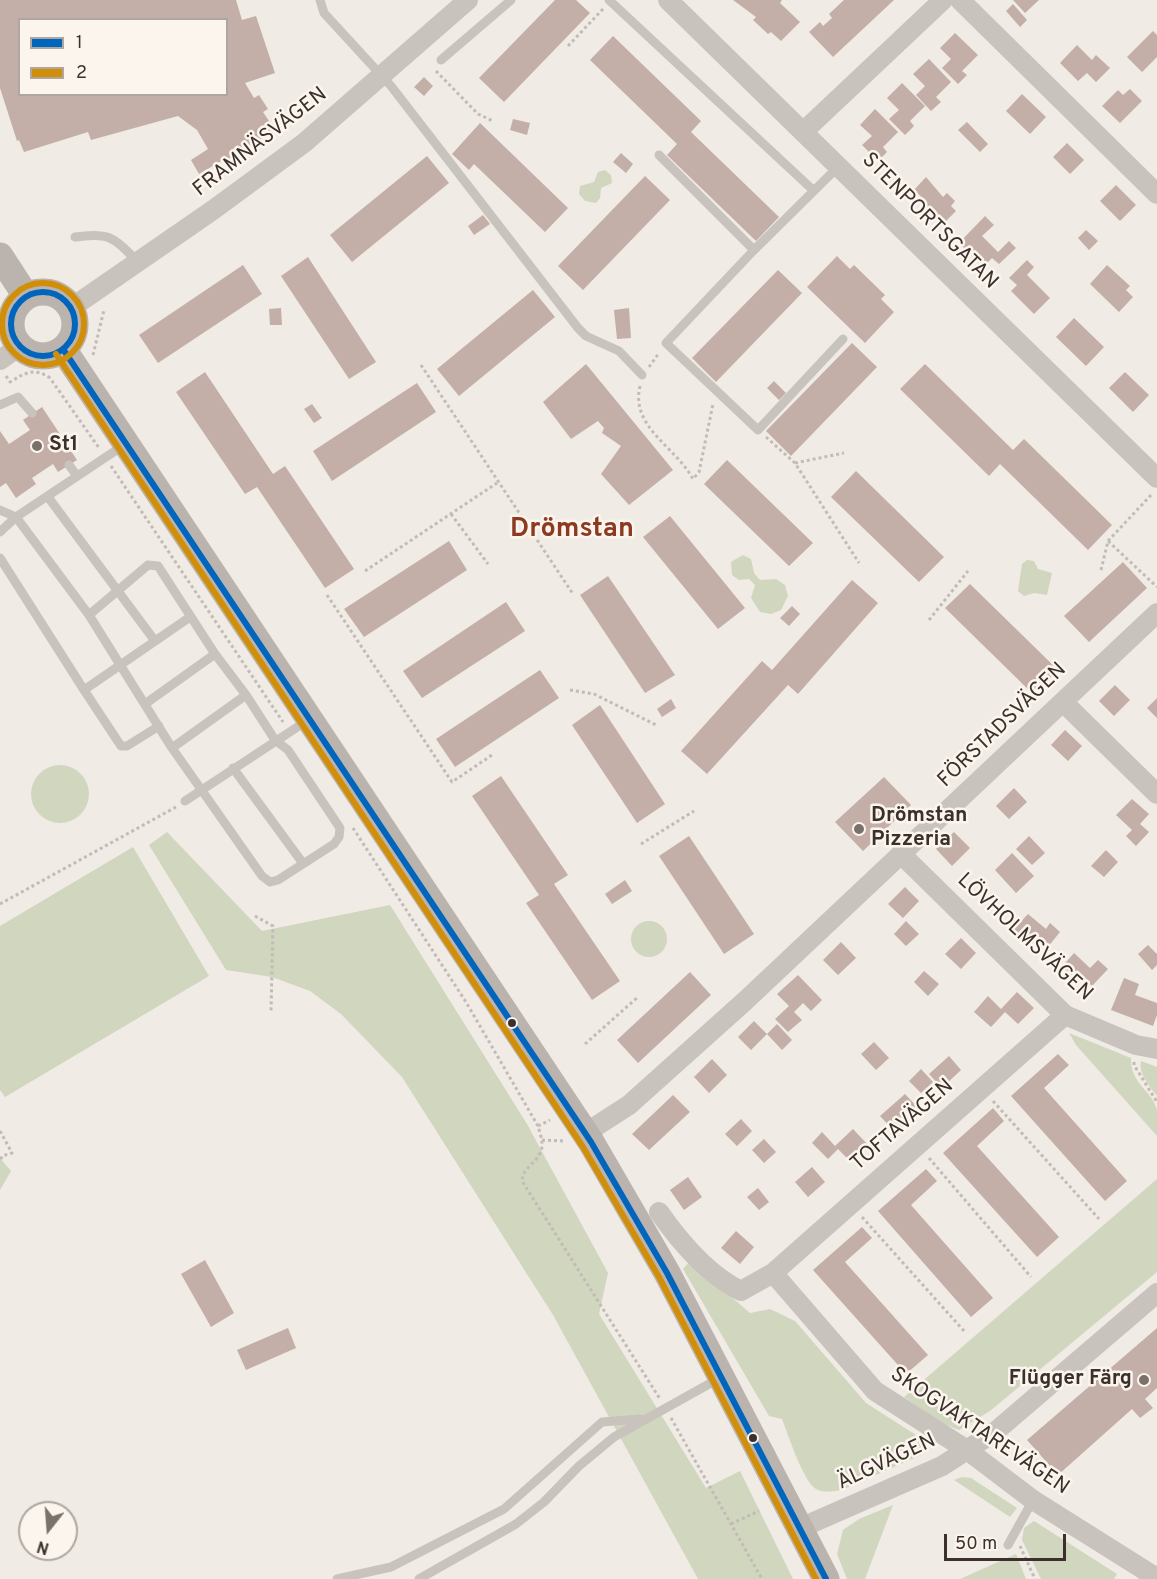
<!DOCTYPE html>
<html>
<head>
<meta charset="utf-8">
<style>
  body { margin:0 }
  #map { position:relative; width:1157px; height:1579px; overflow:hidden; background:#f0ebe5; font-family:Overpass,sans-serif }
  canvas { display:block }
  .legend { position:absolute; left:18px; top:18px; width:210px; height:78px; box-sizing:border-box; background:#fbf5ee; border:2px solid #aea6a0; margin:0; padding:8px 10px; list-style:none; font-size:18px; color:#3b302b }
  .legend li { display:flex; align-items:center; gap:12px; height:30px }
  .legend b { width:30px; border:2px solid #aea6a0 }
  .north { position:absolute; left:18px; top:1501px; width:60px; height:60px; box-sizing:border-box; background:#fbf5ee; border:2px solid #aea6a0; border-radius:50%; rotate:197deg; font-size:16px; font-weight:700; line-height:24px; text-align:center; color:#3b302b }
  .north::after { content:''; display:block; margin:auto; width:21px; height:27px; background:#7a716c; clip-path:polygon(50% 0,100% 100%,50% 72%,0 100%) }
  .scale { position:absolute; left:944px; top:1534px; width:122px; height:27px; box-sizing:border-box; border:3px solid #3b302b; border-top:0; padding-left:8px; font-size:18px; line-height:21px; white-space:nowrap; color:#3b302b; -webkit-text-stroke:4px #fbf5ee; paint-order:stroke }
</style>
</head>
<body>
<div id="map">
<canvas width="1157" height="1579"></canvas>
<ul class="legend">
<li><b style="height:8px;background:#0065bd"></b>1</li>
<li><b style="height:8px;background:#d18e09"></b>2</li>
</ul>
<div class="north">N</div>
<div class="scale">50 m</div>
</div>
<script>
const c = document.querySelector('canvas').getContext('2d');
c.lineJoin = 'round';
function fill(path, color) { c.fillStyle = color; c.fill(path, 'evenodd'); }
function stroke(path, color, width, dash) { c.strokeStyle = color; c.lineWidth = width; c.lineCap = dash ? 'butt' : 'round'; c.setLineDash(dash || []); c.stroke(path); }
function drawText(font, color, halo, rows, align = 'center') {
  c.font = font + ' Overpass,sans-serif'; c.lineWidth = 5; c.setLineDash([]); c.textBaseline = 'middle'; c.strokeStyle = halo; c.fillStyle = color; for (const [text, x, y, turn = 0] of rows) {
    c.save(); c.translate(x, y); c.rotate((+turn || 0) * Math.PI / 180); c.textAlign = isNaN(turn) ? turn : align; if (halo) c.strokeText(text, 0, 0); c.fillText(text, 0, 0); c.restore();
  }
}
const green = new Path2D(`
  M605,170L611,175L612,183L601,188L600,198L596,203L585,201L579,194L580,186L594,182L598,172Z
  M743,555L751,559L754,573L760,580L776,579L785,585L788,596L781,610L771,614L760,612L751,598L755,585L749,579L739,580L732,575L731,562Z
  M1027,560L1034,561L1038,569L1052,573L1047,595L1034,593L1024,596L1018,591L1022,564Z
  M31 794a29 29 0 1 1 58 0a29 29 0 1 1-58 0Z
  M167,832L262,931L390,905L527,1124L608,1273L599,1314L706,1488L740,1471L793,1579H698L553,1315L402,1077L341,1014L310,991L272,977L226,970L149,845Z
  M133,847L209,976L5,1097L0,1090V926Z
  M631 939a18 18 0 1 1 36 0a18 18 0 1 1-36 0Z
  M1069,1033L1131,1058C1130,1084 1152,1090 1157,1110C1157,1118 1157,1128 1157,1136L1076,1045Z
  M1141,1061L1157,1067V1096C1150,1086 1138,1074 1141,1061Z
  M0,1158L11,1171L0,1190Z
  M1157,1179V1272L990,1411L959,1430L941,1423L904,1397Z
  M690,1261L750,1313L770,1309L795,1321L866,1403L916,1435L926,1448L921,1455L842,1490C834,1491 826,1493 818,1490C804,1485 788,1434 782,1419L769,1416L683,1269Z
  M962,1477L971,1478L1017,1508L1010,1517L954,1480Z
  M893,1505L865,1579H847L837,1554L843,1530L859,1519Z
  M1034,1521L1117,1574L1114,1579H1041L1022,1540L1024,1528Z
  M1016,1554L1026,1579H960Z`);
const building = new Path2D(`
  M0,0H236L242,20L256,16L275,73L245,83L254,98L259,95L268,109L263,112L275,130L224,162L223,160L199,174L191,160L208,149L197,130L178,116L91,140L88,132L24,152L19,140L17,141L0,88ZM20,20H226V94H20Z
  M555,0H576L590,13L504,102L479,78Z
  M733,0H782L780,3L800,22L781,41L771,32L768,34L753,20L756,17Z
  M844,0H894L833,57L809,32L820,22L823,26L832,18L829,14Z
  M1013,0H1039L1025,13Z
  M1013,4L1027,20L1020,27L1006,11Z
  M1153,31L1157,35V57L1142,72L1127,57Z
  M955,33L978,55L962,71L967,75L958,84L942,68L951,59L940,48Z
  M613,36L701,121L691,132L779,217L756,241L667,155L677,144L590,60Z
  M1077,45L1092,60L1096,55L1110,68L1096,82L1087,73L1078,81L1060,63Z
  M929,59L951,82L936,97L941,102L931,111L916,95L925,86L913,74Z
  M424,77L433,86L424,96L414,87Z
  M902,83L925,106L910,121L914,126L905,135L889,119L899,110L887,98Z
  M1130,89L1142,101L1120,123L1102,106L1118,90L1123,95Z
  M1022,94L1046,117L1030,134L1006,111Z
  M875,109L898,132L883,147L887,152L878,161L862,145L872,136L860,125Z
  M513,119L530,123L527,135L510,130Z
  M967,122L988,144L980,152L958,130Z
  M480,123L568,208L545,232L474,164L469,170L452,154Z
  M1067,143L1084,160L1070,174L1053,157Z
  M621,153L633,164L626,173L613,162Z
  M427,156L449,183L352,262L330,235Z
  M645,176L670,200L583,290L558,266Z
  M926,177L943,197L947,193L955,201L951,206L956,211L943,224L921,203L925,200L914,190Z
  M1116,185L1136,205L1120,221L1100,201Z
  M483,215L490,224L474,235L468,226Z
  M985,216L994,225L982,236L998,252L1009,241L1016,248L999,264L992,258L983,267L959,243Z
  M1086,230L1098,241L1089,250L1078,238Z
  M837,256L850,269L854,265L885,295L881,299L894,312L865,343L807,287Z
  M308,257L376,362L349,379L281,276Z
  M1027,260L1034,267L1027,275L1050,298L1034,314L1011,291L1017,285L1009,278Z
  M243,265L262,294L158,363L139,335Z
  M1107,265L1130,286L1126,290L1133,297L1119,312L1090,284Z
  M778,270L802,293L716,382L692,358Z
  M533,290L555,317L459,396L437,369Z
  M281,308L282,325H270L269,309Z
  M629,308L631,338L617,339L614,310Z
  M1074,318L1104,347L1086,366L1056,337Z
  M852,343L877,367L791,456L766,431Z
  M586,364L673,470L629,505L601,474L621,446L602,433L604,428L598,421L571,439L543,402Z
  M925,364L1013,450L1024,439L1112,525L1088,550L1000,464L989,476L900,389Z
  M205,372L273,474L285,466L354,569L325,588L257,487L245,494L176,392Z
  M1125,372L1149,395L1133,412L1109,388Z
  M774,381L786,393L779,400L767,388Z
  M417,383L436,412L332,481L313,451Z
  M312,404L322,418L314,423L304,409Z
  M42,407L77,460L58,472L53,464L32,478L36,484L16,498L6,483L0,487V431L9,444L30,430L23,420Z
  M727,460L813,543L789,566L704,484Z
  M856,471L944,557L919,582L831,497Z
  M670,516L745,608L718,629L643,537Z
  M449,541L467,570L364,637L344,609Z
  M1123,562L1147,588L1089,642L1064,616Z
  M608,576L675,675L645,693L580,595Z
  M852,580L878,603L798,694L788,685L707,774L681,751L762,661L772,670Z
  M970,584L1058,670L1034,695L945,608Z
  M506,602L525,631L422,698L403,671Z
  M792,606L800,614L789,626L780,618Z
  M540,670L559,698L455,767L436,739Z
  M1115,685L1130,700L1114,716L1099,701Z
  M1157,698V718L1147,708Z
  M671,699L676,708L662,717L657,709Z
  M600,705L665,804L637,823L572,725Z
  M1065,730L1082,746L1068,761L1051,745Z
  M501,776L568,875L554,884L620,981L592,1000L526,903L539,895L472,796Z
  M884,777L911,805L863,851L835,822Z
  M1014,788L1027,802L1009,819L996,806Z
  M1132,799L1149,814L1140,824L1149,832L1136,846L1126,836L1132,830L1116,815Z
  M954,832L970,848L952,866L936,849Z
  M689,836L754,934L724,954L659,856Z
  M1029,836L1045,853L1032,865L1016,849Z
  M1106,850L1118,862L1104,877L1091,866Z
  M1012,853L1034,876L1016,893L995,870Z
  M625,880L632,891L612,904L605,894Z
  M905,887L919,901L903,918L888,904Z
  M1028,914L1046,929L1050,923L1060,932L1047,948L1037,939L1031,945L1014,929Z
  M906,921L919,934L906,946L894,934Z
  M961,938L976,953L961,969L945,954Z
  M841,942L856,958L838,975L823,960Z
  M1148,945L1157,954V965L1152,970L1138,954Z
  M1074,953L1090,968L1098,960L1108,969L1092,986L1083,978L1076,985L1060,969Z
  M924,971L939,984L928,996L914,982Z
  M690,972L711,995L638,1063L617,1040Z
  M798,975L822,1000L811,1011L803,1003L794,1012L802,1020L788,1032L775,1019L789,1006L777,994Z
  M1124,978L1139,984L1135,995L1157,1003V1015L1153,1026L1111,1010Z
  M1017,992L1034,1008L1018,1024L1005,1012L991,1027L974,1012L988,996L1001,1009Z
  M754,1021L767,1034L751,1050L738,1037Z
  M777,1024L792,1040L782,1050L767,1034Z
  M874,1042L889,1058L876,1070L861,1054Z
  M1058,1054L1069,1065L1044,1088L1127,1181L1105,1201L1011,1096Z
  M949,1056L961,1070L942,1088L929,1074Z
  M712,1059L727,1075L709,1093L694,1077Z
  M921,1069L933,1082L921,1093L909,1081Z
  M905,1094L921,1111L896,1133L880,1116Z
  M673,1095L690,1112L649,1150L632,1134Z
  M993,1108L1004,1121L977,1146L1059,1237L1037,1257L943,1153Z
  M741,1119L752,1131L737,1146L725,1134Z
  M853,1129L868,1145L851,1162L838,1149L828,1159L812,1143L822,1132L835,1146Z
  M764,1139L776,1152L764,1163L752,1150Z
  M812,1167L825,1182L808,1197L795,1182Z
  M926,1169L937,1181L911,1205L993,1298L971,1317L878,1211Z
  M688,1177L702,1197L684,1210L670,1190Z
  M758,1188L769,1202L759,1210L747,1197Z
  M862,1227L872,1238L845,1262L928,1355L906,1374L813,1270Z
  M736,1231L754,1247L740,1264L721,1248Z
  M205,1260L234,1313L211,1327L181,1274Z
  M288,1328L296,1348L246,1370L237,1350Z
  M1157,1328V1388L1145,1399L1153,1408L1140,1418L1132,1409L1058,1475L1027,1440Z`);
const path = new Path2D(`
  M568,46L603,9
  M436,71L478,114L493,121
  M93,355L104,310
  M421,365L573,594
  M649,367L659,353
  M6,376L10,382C25,373 34,367 50,378L99,448
  M640,386C630,427 676,447 693,479L699,472L713,404
  M766,437L795,463L859,563
  M795,463L844,453
  M111,466L283,722
  M451,514L488,564
  M1108,541L1152,494
  M1101,570L1108,541L1157,587
  M365,571L497,483
  M327,595L452,782L492,755
  M929,620L968,571
  M570,690L594,694L658,726
  M353,828L466,1002L538,1126C540,1134 544,1143 541,1151C536,1164 523,1167 522,1181L660,1399
  M641,844L694,811
  M0,904L176,807
  M255,916L273,926L271,1012
  M585,1044L638,997
  M1134,1062V1065L1157,1102
  M993,1101L1099,1219
  M538,1126L550,1120
  M0,1131L12,1153L2,1156L0,1162
  M542,1140L563,1141
  M929,1158L1031,1277
  M862,1217L964,1331
  M671,1418L762,1579
  M731,1524L759,1511
  M1020,1546L1035,1579`);
const lane = new Path2D(`
  M320,0L324,13L391,86L578,328L586,336L619,351L642,375
  M609,0L814,191
  M441,60L511,0
  M659,155L754,250
  M839,166L754,250L666,343L758,430L843,339
  M75,237C110,232 113,237 138,262
  M0,405L18,397L32,413
  M69,465L77,476
  M48,497L155,641
  M0,510L16,517L124,445
  M0,532L16,517L89,615L172,748L262,876L270,882L278,880L334,844L339,837L340,828L288,750L275,740L246,695L215,654L158,566L148,565L89,615
  M0,558L84,690
  M145,704L215,654
  M159,726L127,746H121L84,690L190,617
  M172,748L246,695
  M233,768L302,862
  M185,801L308,720
  M1008,1545L1033,1500
  M337,1579L391,1567L504,1509L602,1422L640,1419
  M419,1579L516,1524L544,1502L579,1466L614,1437L718,1379`);
const street = new Path2D(`
  M668,0L1157,478
  M960,0L1157,194
  M804,131L943,0
  M71,308L213,210L304,143L468,0
  M0,360L20,346
  M1063,702L1157,794
  M902,855L1065,1015L1136,1045L1157,1049
  M584,1134L629,1105L745,1001L1157,613
  M659,1212C680,1242 708,1275 741,1291L773,1273L1065,1015
  M773,1273L875,1391L967,1450L1033,1500L1157,1578
  M798,1529L942,1466L996,1431L1157,1293`);
const secondary = new Path2D(`
  M0,256L26,296
  M11 324a32 32 0 1 1 64 0a32 32 0 1 1-64 0Z
  M63,349L591,1142L667,1273L826,1579`);
const bus1 = new Path2D(`
  M11 324a32 32 0 1 1 64 0a32 32 0 1 1-64 0Z
  M63,349L591,1142L667,1273L826,1579`);
const bus2 = new Path2D(`
  M2 324a41 41 0 1 1 82 0a41 41 0 1 1-82 0Z
  M56,354L583,1147L659,1277L816,1579`);
const markers = [
  [37,446,6,"#7a716c"],
  [859,829,6,"#7a716c"],
  [512,1023,5,"#3b302b"],
  [1144,1380,6,"#7a716c"],
  [753,1438,5,"#3b302b"]
];
const streetNames = [
  ["FRAMNÄSVÄGEN",261,143,-38],
  ["STENPORTSGATAN",929,222,45],
  ["FÖRSTADSVÄGEN",1003,726,-44],
  ["LÖVHOLMSVÄGEN",1024,938,43],
  ["TOFTAVÄGEN",903,1126,-41],
  ["SKOGVAKTAREVÄGEN",979,1432,34],
  ["ÄLGVÄGEN",887,1463,-25]
];
const poiNames = [
  ["St1",49,446],
  ["Drömstan",871,817],
  ["Pizzeria",871,841],
  ["Flügger Färg",1132,1380,"right"]
];
const districtNames = [
  ["Drömstan",572,531]
];
fill(green, '#d1d6bf');
fill(building, '#c3afa7');
stroke(path, '#c2bbb6', 3, [3, 3]);
stroke(lane, '#c9c3be', 9);
stroke(street, '#c9c3be', 20);
stroke(secondary, '#bab3ae', 27);
stroke(bus1, '#0065bd', 6);
stroke(bus2, '#d18e09', 6);
for (const [x, y, r, color] of markers) { const dot = new Path2D(); dot.arc(x, y, r, 0, 2 * Math.PI); c.fillStyle = color; c.fill(dot); stroke(dot, '#fbf5ee', 2); }
drawText('21px', '#3b302b', '#fbf5ee', streetNames);
drawText('bold 21px', '#3b302b', '#fbf5ee', poiNames, 'left');
drawText('bold 27px', '#8c3b22', '#fbf5ee', districtNames);
</script>
</body>
</html>
